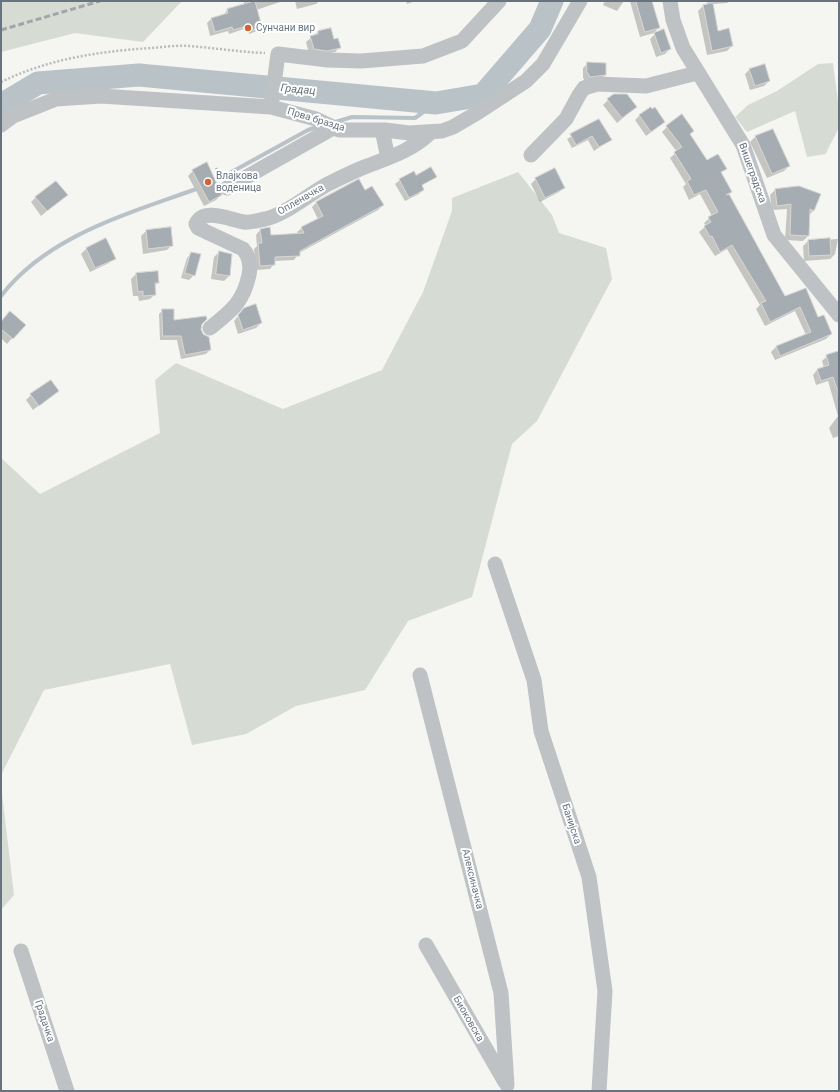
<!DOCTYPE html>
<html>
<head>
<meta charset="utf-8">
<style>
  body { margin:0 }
  #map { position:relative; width:840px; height:1092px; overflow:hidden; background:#f5f5f2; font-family:Roboto,sans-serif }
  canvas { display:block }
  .frame { position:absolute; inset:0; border:2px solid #677480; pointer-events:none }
</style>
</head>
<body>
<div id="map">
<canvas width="840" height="1092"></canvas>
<div class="frame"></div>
</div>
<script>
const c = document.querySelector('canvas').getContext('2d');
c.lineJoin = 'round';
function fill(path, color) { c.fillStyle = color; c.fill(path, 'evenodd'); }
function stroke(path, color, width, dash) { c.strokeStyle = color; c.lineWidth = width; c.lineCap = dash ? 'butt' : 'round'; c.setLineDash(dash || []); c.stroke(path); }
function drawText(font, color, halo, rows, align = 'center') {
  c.font = font + ' Roboto,sans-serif'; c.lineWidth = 4; c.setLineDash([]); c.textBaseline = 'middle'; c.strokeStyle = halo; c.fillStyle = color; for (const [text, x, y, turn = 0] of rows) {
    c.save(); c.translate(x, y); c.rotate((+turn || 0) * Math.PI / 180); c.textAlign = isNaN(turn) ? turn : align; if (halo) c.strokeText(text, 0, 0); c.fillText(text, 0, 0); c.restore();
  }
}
const green = new Path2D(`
  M1,1H182L143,42L75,33L1,52Z
  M833,63C835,83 840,106 839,126C837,135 829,144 826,154L807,157L795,111L747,132L735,117L748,105L777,91L818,64Z
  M518,172L552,215L559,233L606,248L612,279L537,421L512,444L472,597L408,621L365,690L296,706L246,734L192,745L170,664L44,690L1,775V458L40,494L160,433L155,380L176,363L283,409L382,370L423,292L452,211V198Z
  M1,785L14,895L1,910Z`);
const shadow = new Path2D(`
  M244,1H283L256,10L261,27L257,31L249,34L247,28L229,34L228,31L210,36L207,23L211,19L223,16L227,10L244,5Z
  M295,1H319L316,4L297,9Z
  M406,1H415L407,4Z
  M605,1H624L617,11L603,5Z
  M630,1H651L658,28L654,33L640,37Z
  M707,1H730L727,3L712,4L717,32L732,46L727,51L707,55L698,11L703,6L708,5Z
  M318,32L333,40L340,47L335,52L322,55L309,54L306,42Z
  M655,34L670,49L665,54L656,57L650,39Z
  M588,63L605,75L600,80L585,81L583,78V68Z
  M750,69L769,81L764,86L750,90L745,74Z
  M608,100L636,107L617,123L603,105Z
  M640,115L664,122L646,136L635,120Z
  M599,120L611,139L594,151L588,140L572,148L567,139Z
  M667,127L689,134L706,161L725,168L720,174L730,192L728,194L785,298L805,290L818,319L831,334L826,339L775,360L771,352L776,347L806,335L795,311L765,326L756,309L760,305L727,249L715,256L699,232L706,226L704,223L712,216L700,194L689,200L683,187L686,184L670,158L677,152L662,132Z
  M773,130L789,166L784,171L767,178L750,142L755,137Z
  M193,171L221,195L216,200L204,206L188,176Z
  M416,176L435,177L421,186L423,190L419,194L405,201L395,184L400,180Z
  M536,179L564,187L559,192L540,202L531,184Z
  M359,180L365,192L383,205L378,210L299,253L294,260L274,261V264L270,269L256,270L254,249L257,246L256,235L260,230L270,236L298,234L297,232L302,228L318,219L312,207L316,203Z
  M775,190L813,211L809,215L808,236L803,241L785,240L787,209L772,210L770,195Z
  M66,195L41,216L31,202L36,197Z
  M170,229L172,245L167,250L143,254L141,236L146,231Z
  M838,239L835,254L830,259L804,261L803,246L808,241Z
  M106,240L114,258L109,263L90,272L81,254L86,249Z
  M219,252L229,276L224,281L211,279L214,257Z
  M192,253L194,275L189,280L181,278L187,258Z
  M136,274L158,283L154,286L155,294L150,299L139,301L138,296H133L131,279Z
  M163,310L173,322L201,324L200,329L210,350L206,354L181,359L177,340H160L159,314Z
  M239,315L261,323L256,328L238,334L234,321Z
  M1,322L24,325L7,344L1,338Z
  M839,352V436L833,438L829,428L838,416L828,381L816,385L813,375L817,370L824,368L822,361L827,356Z
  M58,391L33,410L26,400L31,395Z`);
const stream = new Path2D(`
  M332,123L352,117L415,118L436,103
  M228,174L308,130L320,126
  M1,296C48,235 128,214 196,189`);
const river = new Path2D(`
  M1,105L38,83L139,75L436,103L483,95L540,29L552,1`);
const building = new Path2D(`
  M255,1L262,27L253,30L251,25L233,30L232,27L215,32L211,18L228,13L227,9Z
  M636,1H652L660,28L645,32Z
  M713,3L718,31L729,28L733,46L712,51L703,5Z
  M331,28L334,39L338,38L341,48L327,51L314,49L310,36L318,34V31Z
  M664,29L671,49L661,53L654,33Z
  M587,62L606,63V75L590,77L587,72Z
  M765,64L770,81L755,86L749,69Z
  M614,94H627L637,107L622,118L607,99Z
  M651,107L652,109L655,107L665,122L651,132L639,115Z
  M682,114L694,131L690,134L707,160L718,154L727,169L721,172L732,192L726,195L729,194L785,296L806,288L818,317L824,315L832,334L780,356L776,346L811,332L800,307L770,322L761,303L766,301L732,245L720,252L712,236L710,237L704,226L711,222L708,217L718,212L706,190L694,195L687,181L691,179L674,152L682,147L666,126Z
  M599,119L612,140L599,147L592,136L576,145L570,134Z
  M773,129L790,166L772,174L755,136Z
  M207,162L222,195L209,202L192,170Z
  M431,167L437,177L422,185L424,190L409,198L399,179L414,171L416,175Z
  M555,168L565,188L545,198L535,178Z
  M359,179L365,190L372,186L384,205L300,251V256L275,257V265L260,266L258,243H262L260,229L270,227L271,235L304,233L301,227L323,216L316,202Z
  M56,181L68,195L47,211L35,197Z
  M799,186L821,194L814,211L810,209L809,236L790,235L791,204L777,206L775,189Z
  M171,227L173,246L148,249L146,230Z
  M106,238L116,259L95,268L86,248Z
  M830,238L831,255L809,256L808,240Z
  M219,251L232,254L230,276L216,274Z
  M191,252L201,254L195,276L185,273Z
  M158,271L159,283H155L156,295L143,296V291L138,292L136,273Z
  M256,304L262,323L243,330L238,315L244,308Z
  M162,309H174V320L206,316L207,319L202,324L201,329L203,334L209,337L211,350L185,355L181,336H163Z
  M10,311L26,325L13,339L1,329V322Z
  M839,351V388L837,389L833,377L821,381L817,369L829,365L826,355Z
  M51,380L59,391L39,406L30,394Z`);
const path = new Path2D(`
  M1,82C48,59 100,51 152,48C164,47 177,45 189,46C215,48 239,52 265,53
  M216,168L220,177`);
const minor = new Path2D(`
  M670,1L673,20L683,48L743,145L774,235L839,315
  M271,107L278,54L328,60L361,61L423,56L462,41L499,1
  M1,125L13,116L56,99L101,96L271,107L316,119L339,130H385L409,133L442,131L453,127L477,113L526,81L543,64L580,1
  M382,130L388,158
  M531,155L566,119L579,95L584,88L597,84L646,86L697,73
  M227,188L333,128
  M210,328C231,311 243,303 249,275C251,265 250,257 243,249L198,228L196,224C204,207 230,220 244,222C250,223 259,220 265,219C284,215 308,195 326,185C338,179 350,173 362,168C387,158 410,152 430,133
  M495,564L534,680L541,731L589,877L605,991L599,1091
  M420,675L501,993L507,1085
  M426,945L505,1082
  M21,951L67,1091`);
const rail = new Path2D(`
  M1,30L100,1`);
const markers = [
  [248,28,4,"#d06237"],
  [208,182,4,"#d06237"]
];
const poiNames = [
  ["Сунчани вир",256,28],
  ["Влајкова",216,176],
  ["воденица",216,188]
];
const streetNames = [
  ["Прва бразда",316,120,17],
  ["Вишеградска",752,173,70],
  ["Опленачка",301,200,-30],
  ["Банијска",571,824,72],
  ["Алексиначка",472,879,76],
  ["Биоковска",468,1019,60],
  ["Градачка",44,1021,72]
];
const waterNames = [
  ["Градац",298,90,5]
];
fill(green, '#d6dbd3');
fill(shadow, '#0003');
stroke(stream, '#b9c2c7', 4);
stroke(river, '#b9c2c7', 23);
fill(building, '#a6adb2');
stroke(building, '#d6d6d4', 1);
stroke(path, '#b8bbbd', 2.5, [2, 2]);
stroke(minor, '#bec2c5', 15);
stroke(rail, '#a0a5aa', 3, [6, 3]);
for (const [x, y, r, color] of markers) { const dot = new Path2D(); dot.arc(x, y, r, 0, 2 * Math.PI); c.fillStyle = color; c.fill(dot); stroke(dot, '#fff', 1.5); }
drawText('10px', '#677480', '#fff', poiNames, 'left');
drawText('10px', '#677480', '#fff', streetNames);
drawText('italic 11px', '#63747c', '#fff', waterNames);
</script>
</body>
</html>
